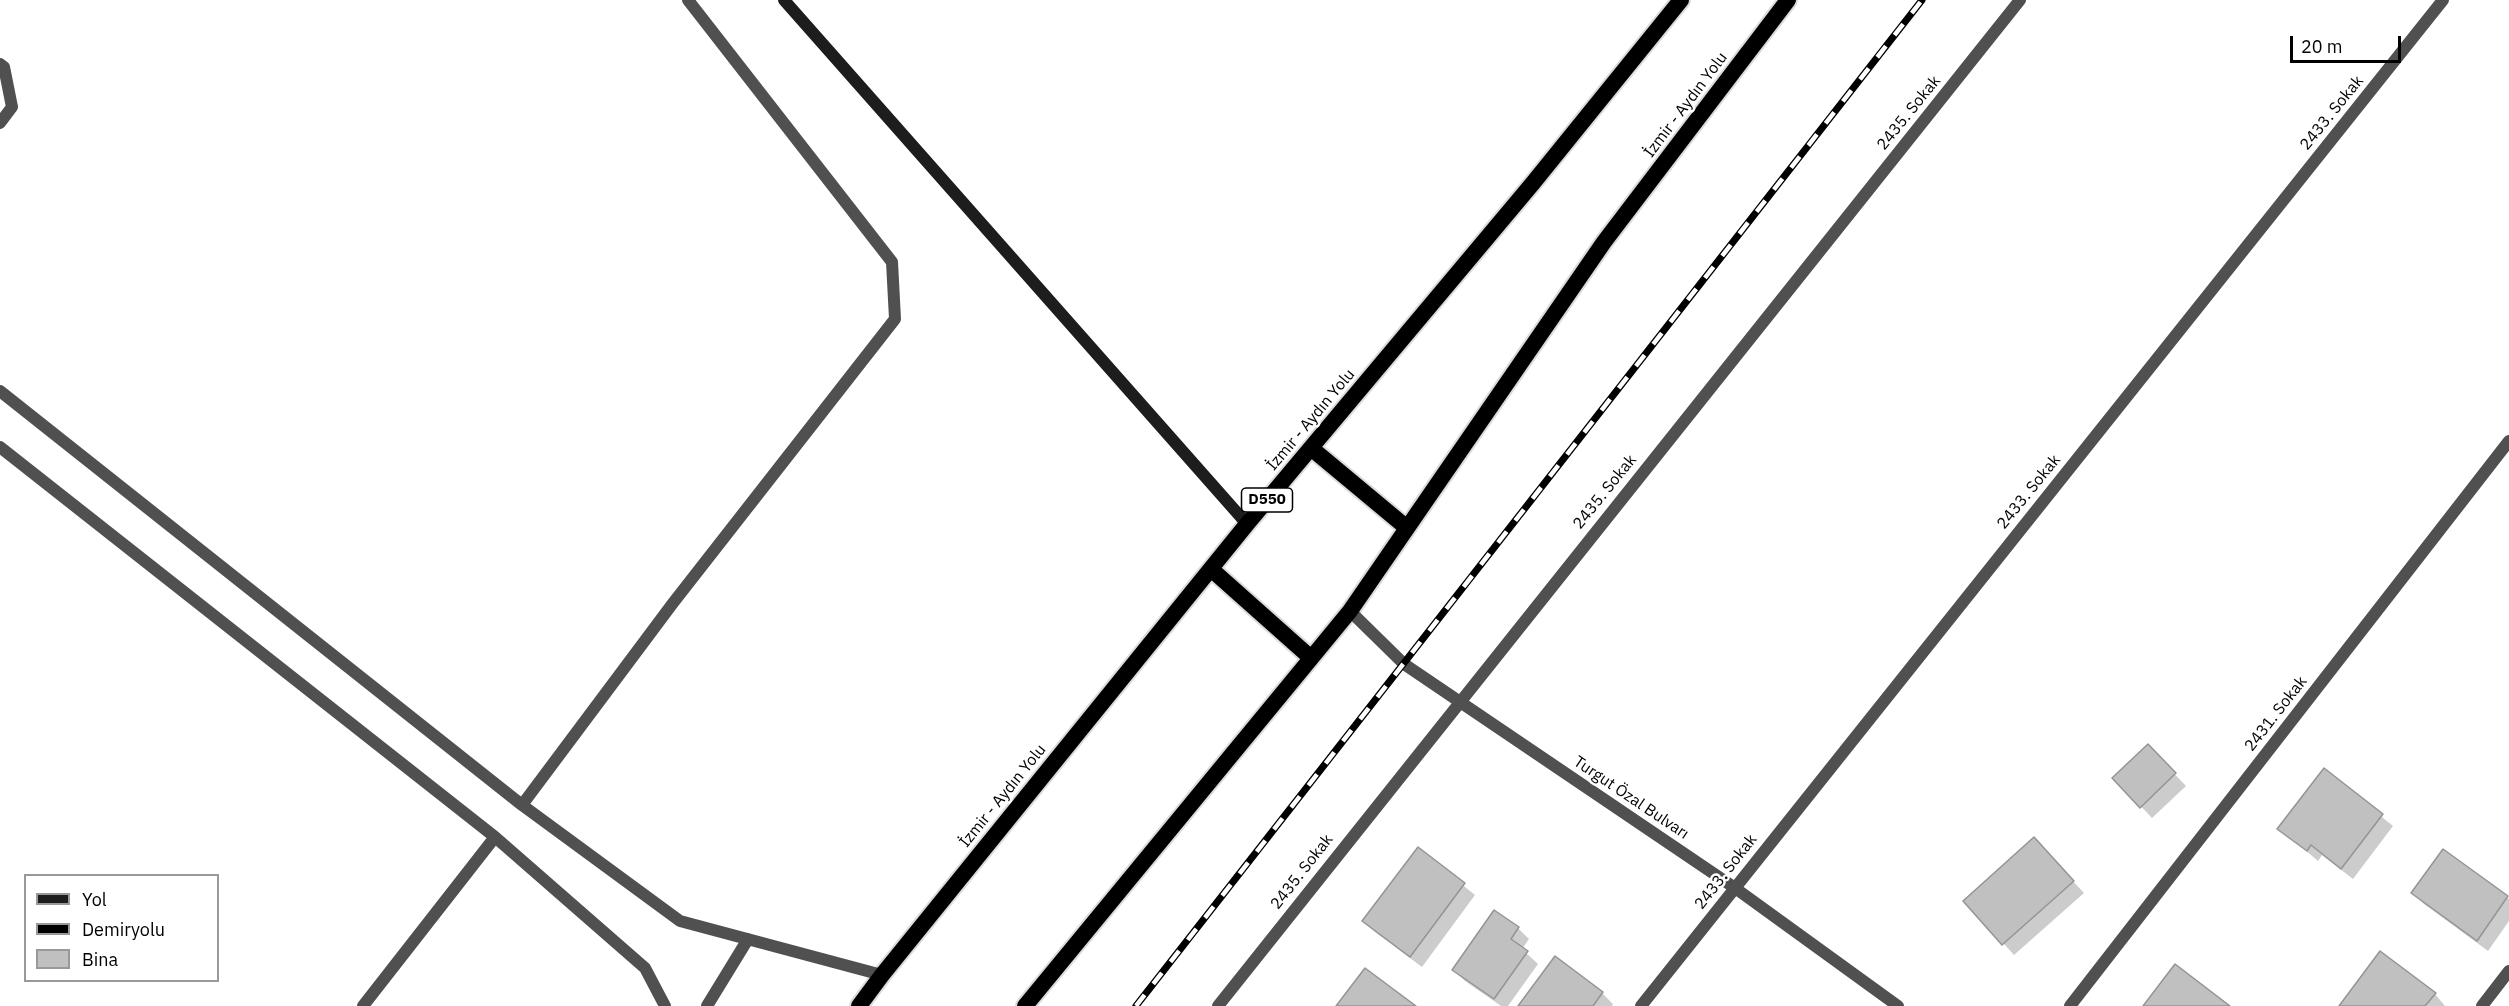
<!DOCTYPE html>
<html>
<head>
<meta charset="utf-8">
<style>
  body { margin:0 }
  #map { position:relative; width:2509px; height:1006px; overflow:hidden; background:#fff; font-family:"IBM Plex Sans",sans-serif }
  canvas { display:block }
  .legend { position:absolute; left:24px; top:874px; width:195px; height:108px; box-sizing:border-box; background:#fff; border:2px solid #999; margin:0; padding:8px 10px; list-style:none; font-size:18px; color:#000 }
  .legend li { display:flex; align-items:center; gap:12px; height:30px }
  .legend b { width:30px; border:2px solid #999 }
  .scale { position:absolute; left:2290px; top:36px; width:111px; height:27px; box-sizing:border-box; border:3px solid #000; border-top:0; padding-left:8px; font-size:18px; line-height:21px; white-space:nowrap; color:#000; -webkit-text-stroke:4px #fff; paint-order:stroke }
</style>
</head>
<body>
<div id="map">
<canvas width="2509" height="1006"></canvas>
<ul class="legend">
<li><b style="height:8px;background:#1d1d1d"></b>Yol</li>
<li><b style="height:8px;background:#000"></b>Demiryolu</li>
<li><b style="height:16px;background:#c0c0c0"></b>Bina</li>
</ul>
<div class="scale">20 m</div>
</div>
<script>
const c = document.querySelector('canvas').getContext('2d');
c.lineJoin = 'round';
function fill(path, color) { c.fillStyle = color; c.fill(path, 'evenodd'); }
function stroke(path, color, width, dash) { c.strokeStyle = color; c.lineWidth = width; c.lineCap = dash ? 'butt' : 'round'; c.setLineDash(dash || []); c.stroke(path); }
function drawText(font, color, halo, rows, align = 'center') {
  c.font = font + ' "IBM Plex Sans",sans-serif'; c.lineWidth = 5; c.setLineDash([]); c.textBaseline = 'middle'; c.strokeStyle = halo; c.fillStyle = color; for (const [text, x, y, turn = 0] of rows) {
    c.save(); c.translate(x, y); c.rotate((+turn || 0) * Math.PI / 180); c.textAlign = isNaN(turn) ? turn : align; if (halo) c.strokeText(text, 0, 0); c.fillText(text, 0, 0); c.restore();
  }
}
const shadow = new Path2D(`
  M2148,746L2186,786L2152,818L2114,778Z
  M2324,770L2393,826L2353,879L2322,855L2318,861L2279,828Z
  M1418,849L1475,895L1422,967L1375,932L1364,921Z
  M2045,851L2084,893L2014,955L1965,901Z
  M2444,851L2509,899V921L2488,951L2424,904L2413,893Z
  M1518,928L1529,939L1522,949L1538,964L1508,1006H1501L1465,981L1454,970Z
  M1602,993L1613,1004L1612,1006H1520Z
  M2435,994L2445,1006H2340Z`);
const building = new Path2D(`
  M2148,744L2176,773L2140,808L2112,778Z
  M2324,768L2383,814L2341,869L2311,845L2307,851L2277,829Z
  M2034,837L2074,881L2002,945L1963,901Z
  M1418,847L1465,883L1410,957L1362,921Z
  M2443,849L2508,896L2477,941L2411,893Z
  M1494,910L1519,927L1511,939L1528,951L1494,999L1452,970Z
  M2380,951L2436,993L2425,1006H2339Z
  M1555,956L1603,992L1593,1006H1518Z
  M2175,964L2230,1006H2143Z
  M1365,968L1416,1006H1336Z`);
const minor = new Path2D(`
  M0,64L4,67L12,107L0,123
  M0,391L522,805L680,921L882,975
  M0,447L495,837L645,968L665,1006
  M522,805L673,603L895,319L892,262L688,0
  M363,1006L495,837
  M707,1006L748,939
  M1641,1006L2443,0
  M2070,1006L2509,441
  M2482,1006L2509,971`);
const tertiary = new Path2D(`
  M1350,611L1404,664L1735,888L1898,1006
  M1218,1006L2020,0`);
const secondary = new Path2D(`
  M784,0L1247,524`);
const trunk = new Path2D(`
  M1311,448L1407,528
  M1211,569L1311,658
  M859,1006L882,975L1247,524L1533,183L1681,0
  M1025,1006L1350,611L1604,242L1788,0`);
const rail = new Path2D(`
  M1136,1006L1922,0`);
const shields = [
  [1267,500,51]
];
const shieldNames = [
  ["D550",1267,500]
];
const streetNames = [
  ["İzmir - Aydın Yolu",1686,105,-53],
  ["2435. Sokak",1909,113,-51],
  ["2433. Sokak",2332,113,-51],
  ["İzmir - Aydın Yolu",1311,420,-50],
  ["2435. Sokak",1605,492,-51],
  ["2433. Sokak",2029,492,-51],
  ["2431. Sokak",2276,714,-52],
  ["İzmir - Aydın Yolu",1003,796,-51],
  ["Turgut Özal Bulvarı",1631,798,34],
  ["2435. Sokak",1302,872,-52],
  ["2433. Sokak",1726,872,-52]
];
fill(shadow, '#0003');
fill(building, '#c0c0c0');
stroke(building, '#949494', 1.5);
stroke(trunk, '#dbdbdb', 20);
stroke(minor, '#505050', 12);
stroke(tertiary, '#505050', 12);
stroke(secondary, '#1d1d1d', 12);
stroke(trunk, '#000', 16);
stroke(rail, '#000', 7);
stroke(rail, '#fff', 4.5, [14]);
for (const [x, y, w] of shields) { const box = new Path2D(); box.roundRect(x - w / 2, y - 12, w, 24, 4.5); c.fillStyle = '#fff'; c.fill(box); stroke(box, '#000', 1.5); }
drawText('bold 15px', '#000', null, shieldNames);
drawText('16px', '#000', '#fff', streetNames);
</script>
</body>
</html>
